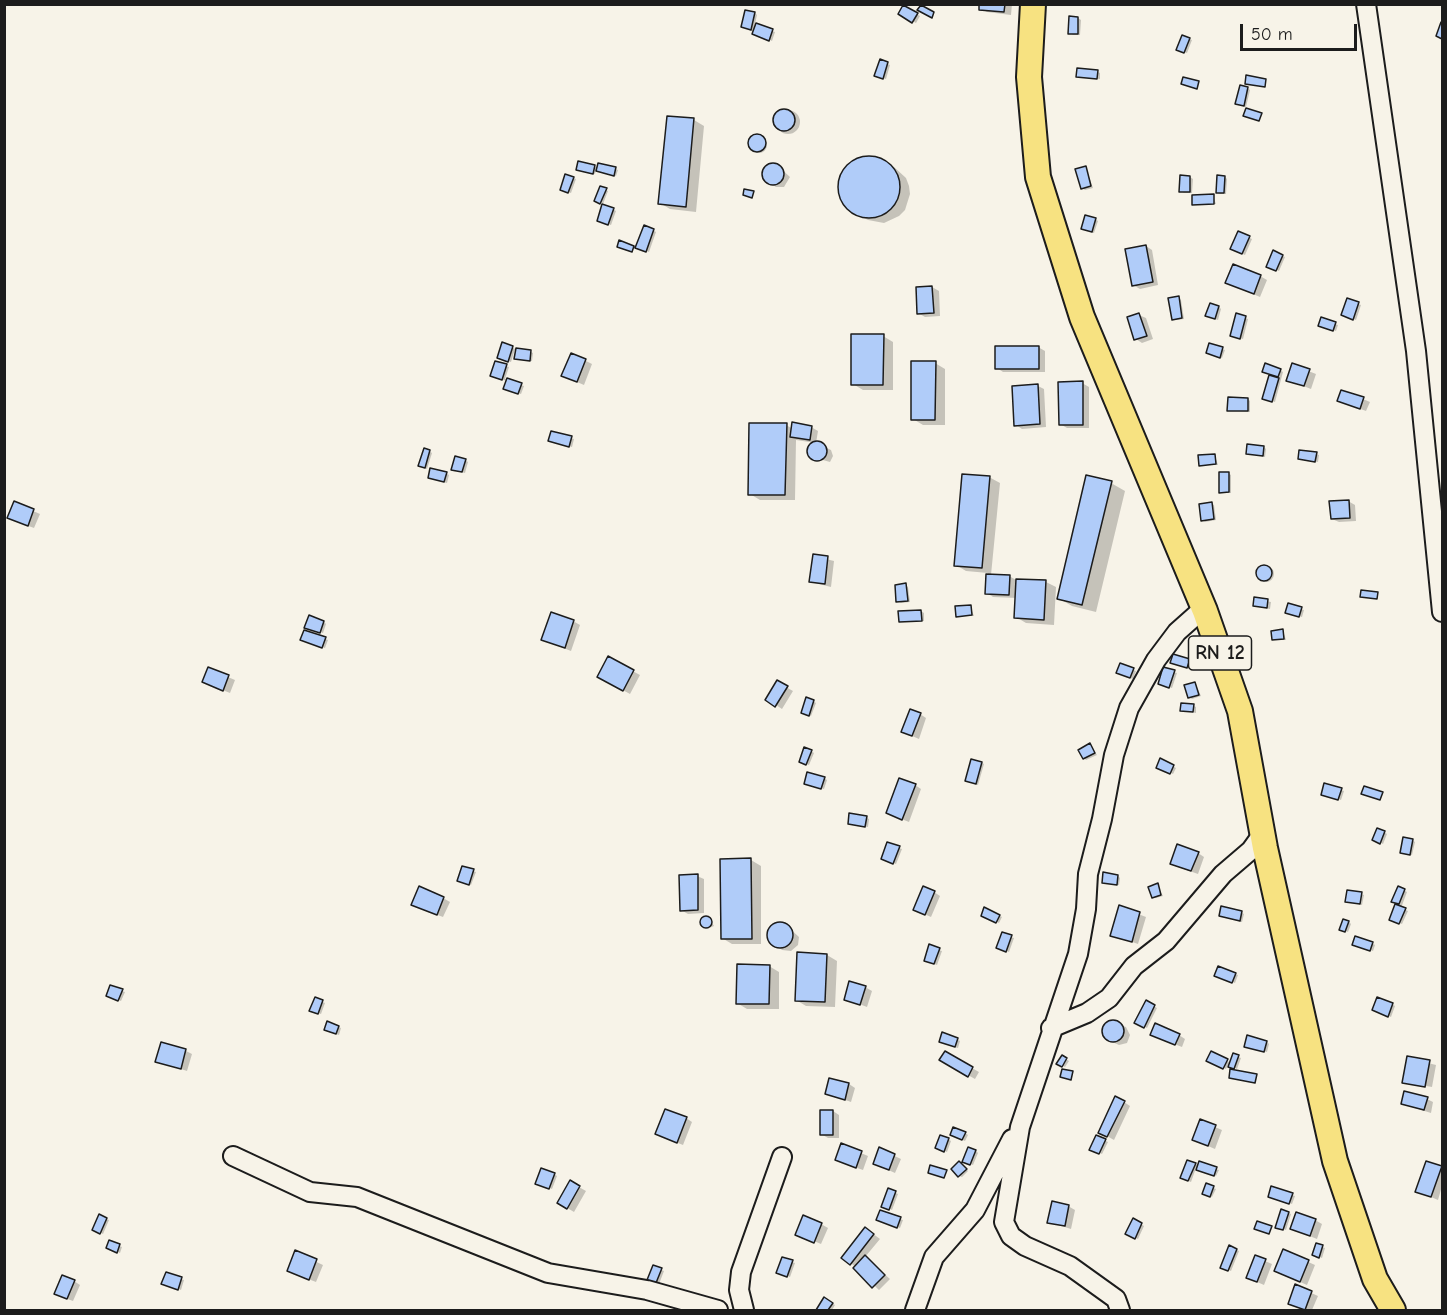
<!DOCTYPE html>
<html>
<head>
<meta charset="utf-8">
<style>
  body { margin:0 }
  #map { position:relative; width:1447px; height:1315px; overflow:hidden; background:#f7f3e8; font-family:"Comic Neue",sans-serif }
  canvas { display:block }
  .frame { position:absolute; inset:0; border:6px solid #1c1c1c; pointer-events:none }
  .scale { position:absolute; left:1240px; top:24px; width:117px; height:27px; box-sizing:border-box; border:3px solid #1c1c1c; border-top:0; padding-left:8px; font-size:18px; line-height:21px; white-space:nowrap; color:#1c1c1c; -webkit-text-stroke:4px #f7f3e8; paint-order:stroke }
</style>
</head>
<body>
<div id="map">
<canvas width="1447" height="1315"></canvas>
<div class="frame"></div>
<div class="scale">50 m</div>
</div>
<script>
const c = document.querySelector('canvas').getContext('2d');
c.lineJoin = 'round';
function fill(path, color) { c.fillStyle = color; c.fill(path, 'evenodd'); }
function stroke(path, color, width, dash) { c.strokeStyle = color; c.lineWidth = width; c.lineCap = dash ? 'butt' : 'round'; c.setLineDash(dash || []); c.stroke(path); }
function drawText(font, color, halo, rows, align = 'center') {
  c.font = font + ' "Comic Neue",sans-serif'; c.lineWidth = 4.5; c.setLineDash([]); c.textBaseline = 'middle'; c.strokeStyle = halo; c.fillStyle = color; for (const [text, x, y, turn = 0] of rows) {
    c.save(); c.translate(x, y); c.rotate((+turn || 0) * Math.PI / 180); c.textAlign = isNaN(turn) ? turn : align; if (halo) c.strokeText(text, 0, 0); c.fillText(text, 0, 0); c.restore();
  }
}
const shadow = new Path2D(`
  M981,4H1012L1011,15L987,12L981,9Z
  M903,7L920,16L916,23L900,14Z
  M755,13L757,15L755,24L775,32L772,41L745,28Z
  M1078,18L1081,20L1080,35H1073L1070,33Z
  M1189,39L1192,40L1187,53L1181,51Z
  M881,61L890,65L886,79L879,77Z
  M1098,72L1100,73V79L1078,76Z
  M1247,88L1250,90L1246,107L1240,105Z
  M776 122a12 12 0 1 1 24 0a12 12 0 1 1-24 0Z
  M694,120L704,126L696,212L670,209L660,203Z
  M751 145a8 8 0 1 1 16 0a8 8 0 1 1-16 0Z
  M866,158L883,161L894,167L906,178L909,186L910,194L905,210L899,216L884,223L868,220L856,214L850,209L841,195L842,178L845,170L851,164Z
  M769,166H778L790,177L784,187H776L765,180L764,172Z
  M594,167L615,169L618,170L616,176L596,170L595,174L581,170Z
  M1086,168L1093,188L1085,190L1082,188Z
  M1190,177L1193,179L1192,193H1184L1181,191Z
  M1225,177L1227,179L1226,194H1220L1217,192Z
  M573,178L576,179L571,193L564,191Z
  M601,188L608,191L603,204L596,199Z
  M1213,196L1216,204H1194Z
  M613,209L616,211L611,225L601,222Z
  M1095,219L1098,221L1094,233L1082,229Z
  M653,230L656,232L649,252L640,249Z
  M1239,233L1252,239L1245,255L1235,250Z
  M1146,246L1152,250L1158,285L1140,289L1133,285Z
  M1274,252L1285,257L1279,271L1268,266Z
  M1260,276L1267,280L1260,297L1227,283Z
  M932,287L939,291L940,316L925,317L918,313Z
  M1179,298L1181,300L1184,319L1176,320L1173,319Z
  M1348,300L1361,305L1356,320L1345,316Z
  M1219,307L1221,309L1218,320L1210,317Z
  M1139,315L1146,318L1153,339L1142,343L1136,339Z
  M1237,315L1248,319L1243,339L1235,337Z
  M1335,324L1338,325L1336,331L1322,327Z
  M883,336L893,342V390H863L853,384Z
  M512,347L515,349L511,362L501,359Z
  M1038,347L1045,351V372H1003L997,368Z
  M1222,349L1225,350L1222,358L1210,354Z
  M531,352L533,353L532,361L519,359Z
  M572,354L592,364L584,385L563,376Z
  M935,363L945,369V425H923L913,419Z
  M1293,365L1316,374L1311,389L1288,380Z
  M506,366L509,367L505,379L524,386L521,394L508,390L507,381L494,377Z
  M1280,370L1283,372L1275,402L1267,400L1264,398L1271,374Z
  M1082,383L1089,387V428H1067L1060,424Z
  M1038,386L1044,389L1046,427L1022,429L1016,425Z
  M1248,399L1250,401V412L1229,410Z
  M1363,399L1370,402L1366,411L1339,401Z
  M786,425L793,429L811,427L818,431L816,443L796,440L795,500H760L750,494Z
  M552,432L574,439L572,447L553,442Z
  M816,443L831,450L833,456L830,462L812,457L811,447Z
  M1264,447L1266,449L1265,457L1247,453Z
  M429,451L432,453L427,469L423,467Z
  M1316,454L1319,455L1318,462L1300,459Z
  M1215,456L1218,465H1200Z
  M465,460L468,462L465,473L455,470Z
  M446,473L449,475L447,483L430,478Z
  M1228,473L1231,475V493H1223L1220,492Z
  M989,477L1000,483L991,575L1009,576L1018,581L1046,582L1056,587L1054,625L1026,623L1016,617L1017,598L993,597L987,593L988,573L966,571L956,565Z
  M1111,483L1125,491L1096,612L1072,606L1058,598Z
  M1348,501L1355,505L1356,521L1339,522L1332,519Z
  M15,503L40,514L34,528L15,521Z
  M1211,503L1214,505L1216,520L1205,522L1203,520Z
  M814,556L834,561L831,587L811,582Z
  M1258 574a8 8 0 1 1 16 0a8 8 0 1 1-16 0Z
  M905,585L908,587L910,602L901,603L898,601Z
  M1255,599L1271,602L1270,609L1254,605Z
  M1289,605L1304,610L1302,617L1290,614Z
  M970,606L974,616H957Z
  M921,611L924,613V621H900Z
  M573,621L580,625L571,651L543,640Z
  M324,622L326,624L323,633L309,629Z
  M305,631L328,640L325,648L305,641Z
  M1283,631L1286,640L1273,639Z
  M608,658L640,675L630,694L599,677Z
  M1189,660L1192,662L1190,668L1175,664Z
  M1121,665L1136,671L1133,679L1120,674Z
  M209,669L235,680L230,693L210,685Z
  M1174,672L1177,673L1172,688L1162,685Z
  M777,682L793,691L782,709L767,699Z
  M1195,683L1201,696L1192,699L1189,697Z
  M813,701L816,703L811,716L805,714Z
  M1194,706L1196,707V713L1182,710Z
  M920,714L926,718L919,739L903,732Z
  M1090,745L1097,755L1086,760L1084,758Z
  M811,751L814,753L809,765L803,763Z
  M1161,760L1176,768L1173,774L1158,767Z
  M982,763L984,764L978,785L969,782Z
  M824,778L827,780L824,789L808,785Z
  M915,785L921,789L909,822L894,816Z
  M1341,790L1344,791L1341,800L1325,795Z
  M867,818L869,819L868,827L849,823Z
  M1384,832L1387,834L1383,844L1377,841Z
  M1412,840L1415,842L1412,855L1404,853Z
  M899,848L902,849L896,864L885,860Z
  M1198,853L1204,857L1198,874L1178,867Z
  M751,860L761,866V944H732L722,938Z
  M473,871L476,872L471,885L461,882Z
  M697,876L704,879V913L688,914L681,910Z
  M1118,876L1120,878L1119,885L1106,883Z
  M1157,885L1163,896L1156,898L1153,897Z
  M1398,887L1407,892L1401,908L1408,911L1402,924L1391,920L1397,903Z
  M934,892L940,896L931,917L922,913Z
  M1361,894L1364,895L1362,905L1347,901Z
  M443,898L450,902L443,917L419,908Z
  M1120,907L1146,917L1138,944L1112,935Z
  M985,909L1002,917L999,923L982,915Z
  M1242,913L1244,914L1242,922L1220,916Z
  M709,918L714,926L707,929L702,920Z
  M1349,922L1351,924L1348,932L1343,930Z
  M777,924L786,925L799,937L798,945L791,951L782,950L769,938L770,930Z
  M1011,937L1014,938L1009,952L1000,949Z
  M1372,943L1375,945L1373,951L1356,946Z
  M939,950L942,951L937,965L928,961Z
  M799,954L827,955L837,961L835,1007L806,1006L796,1000Z
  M769,966L779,972V1009H747L737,1003Z
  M1235,974L1238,975L1235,983L1218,976Z
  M865,987L872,991L867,1007L846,999Z
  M122,991L125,992L121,1001L110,997Z
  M316,999L325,1003L321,1014L314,1012Z
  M1146,1002L1157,1008L1147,1028L1136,1022Z
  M1392,1004L1395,1006L1391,1017L1376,1011Z
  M1110,1022L1126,1027L1130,1035L1127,1043L1119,1045L1108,1040L1104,1028Z
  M338,1027L341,1028L339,1035L328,1031Z
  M1179,1035L1185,1039L1182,1047L1159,1038Z
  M957,1039L960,1041L958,1048L943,1043Z
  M1267,1042L1269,1044L1267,1052L1249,1047Z
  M186,1051L192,1054L187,1071L157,1061Z
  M945,1053L979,1072L975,1079L941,1060Z
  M1212,1053L1231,1063L1234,1055L1241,1058L1237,1069L1228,1065L1226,1069L1208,1060Z
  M1062,1057L1069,1061L1065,1067L1058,1063Z
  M1408,1058L1436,1065L1432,1087L1404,1082Z
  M849,1084L855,1088L851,1102L826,1093Z
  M1427,1099L1433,1102L1431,1113L1402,1104Z
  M1124,1102L1130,1106L1114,1140L1107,1136Z
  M833,1111L839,1115V1138H828L821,1134Z
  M686,1118L692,1122L683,1145L663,1137Z
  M1215,1127L1222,1130L1215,1149L1194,1140Z
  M965,1133L968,1135L965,1141L954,1136Z
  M1097,1137L1108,1142L1102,1154L1091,1149Z
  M948,1139L951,1141L947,1152L939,1149Z
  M842,1145L868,1156L863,1170L843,1163Z
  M880,1149L901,1159L895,1173L875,1164Z
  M976,1151L978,1153L973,1165L967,1163Z
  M1195,1164L1216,1169L1219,1170L1216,1176L1196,1168L1191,1182L1184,1179Z
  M962,1165L968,1171L962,1177L959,1176Z
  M1441,1167L1442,1186L1438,1200L1417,1191Z
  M554,1174L557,1176L552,1189L540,1184Z
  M570,1182L586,1191L574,1212L559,1203Z
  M1207,1185L1216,1189L1212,1197L1204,1193Z
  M1272,1188L1295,1196L1292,1204L1272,1197Z
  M889,1190L898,1194L892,1210L886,1207Z
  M1068,1206L1075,1210L1071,1229L1049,1222Z
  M881,1212L903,1220L900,1228L881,1221Z
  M1288,1213L1291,1214L1286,1230L1280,1228Z
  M106,1219L109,1220L103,1234L97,1231Z
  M1134,1220L1144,1226L1138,1239L1127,1234Z
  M1315,1220L1322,1224L1317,1239L1292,1229Z
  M821,1224L828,1228L821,1244L802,1236Z
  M872,1233L880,1239L865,1257L890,1279L879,1290L851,1263Z
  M110,1242L122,1247L120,1253L110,1249Z
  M1317,1245L1325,1248L1322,1258L1317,1256Z
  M1230,1247L1239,1251L1231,1271L1222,1267Z
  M1284,1251L1315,1265L1307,1285L1282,1274Z
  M295,1252L323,1265L316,1282L295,1274Z
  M1265,1261L1272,1264L1264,1285L1248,1278Z
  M792,1262L795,1263L790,1277L781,1274Z
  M654,1267L664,1271L659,1284L652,1281Z
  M181,1279L184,1280L181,1290L166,1284Z
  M74,1281L80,1285L73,1301L62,1297Z
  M1296,1286L1318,1296L1312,1310L1296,1307Z
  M825,1299L835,1305L832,1310H818Z`);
const building = new Path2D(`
  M979,4H1005L1004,12L979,10Z
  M903,5L918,13L912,23L898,14Z
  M921,5L934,12L932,18L917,10Z
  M745,10L755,12L751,30L741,27Z
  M1069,16L1078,17V34H1068Z
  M1441,22H1442V39L1436,36Z
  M756,23L773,29L769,41L752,34Z
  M1182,35L1190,38L1184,53L1176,50Z
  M880,59L888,62L883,79L874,76Z
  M1077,68L1098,70L1097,79L1076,77Z
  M1246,75L1266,79L1265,87L1245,84Z
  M1183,77L1199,81L1197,89L1181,84Z
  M1240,85L1248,87L1244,106L1235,104Z
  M1246,108L1262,113L1259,121L1243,116Z
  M773 120a11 11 0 1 1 22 0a11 11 0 1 1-22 0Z
  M667,116L694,118L686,207L658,204Z
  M748 143a9 9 0 1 1 18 0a9 9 0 1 1-18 0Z
  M838 187a31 31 0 1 1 62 0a31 31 0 1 1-62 0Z
  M578,161L595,165L593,174L576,170Z
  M598,163L616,167L614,176L596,171Z
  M762 174a11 11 0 1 1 22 0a11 11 0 1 1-22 0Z
  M1086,166L1091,186L1081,189L1075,169Z
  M565,174L574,177L568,193L560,190Z
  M1180,175L1190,176V192H1179Z
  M1217,175L1225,176L1224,193H1216Z
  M600,186L607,188L600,204L594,201Z
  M744,189L754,191L752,198L743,195Z
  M1214,194V204L1192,205V195Z
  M602,204L614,208L608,225L597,221Z
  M1085,215L1096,218L1092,232L1081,229Z
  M644,225L654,229L646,252L635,248Z
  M1238,231L1250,236L1242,254L1230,249Z
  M619,240L634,246L632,252L617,247Z
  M1146,245L1153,282L1132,286L1125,249Z
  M1273,250L1283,255L1276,271L1266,267Z
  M1233,264L1261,275L1254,294L1225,283Z
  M932,286L934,313L917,314L916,287Z
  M1179,296L1182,318L1172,320L1168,298Z
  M1347,298L1359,302L1353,320L1341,315Z
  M1210,303L1219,306L1215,319L1205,316Z
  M1139,313L1147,336L1134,340L1127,317Z
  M1236,313L1246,316L1240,339L1230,336Z
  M1321,317L1336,322L1333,331L1318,326Z
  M851,334H884L883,385H851Z
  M502,342L513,346L508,362L497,358Z
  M1209,343L1223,347L1220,358L1206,353Z
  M995,346H1039V369H995Z
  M516,348L531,350L530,361L514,359Z
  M571,353L586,359L577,382L561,376Z
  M495,361L507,364L502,380L490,376Z
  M911,361H936L935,420H911Z
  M1265,363L1281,369L1278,377L1262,372Z
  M1292,363L1310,369L1304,386L1286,381Z
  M1269,375L1279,378L1272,402L1262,399Z
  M507,378L522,383L518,394L503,389Z
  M1083,381V425H1059L1058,382Z
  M1038,384L1040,424L1014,426L1012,386Z
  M1341,390L1364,397L1360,409L1337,401Z
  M1228,397L1248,398V411H1227Z
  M792,422L812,426L810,440L790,437Z
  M749,423H787L785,495H748Z
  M551,431L572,436L569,447L548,441Z
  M807 451a10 10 0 1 1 20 0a10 10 0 1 1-20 0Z
  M1247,444L1264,446L1263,456L1246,454Z
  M424,448L430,450L425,468L418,466Z
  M1299,450L1317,452L1315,462L1298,459Z
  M1215,454L1216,464L1199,466L1198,455Z
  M455,456L466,459L462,472L451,470Z
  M430,468L447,472L444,482L428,478Z
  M1219,472H1229V492L1219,493Z
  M962,474L990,476L982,568L954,566Z
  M1086,475L1112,481L1082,605L1057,599Z
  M1349,500L1350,518L1331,519L1329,501Z
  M14,501L34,509L28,526L7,518Z
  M1212,502L1214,519L1201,521L1199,504Z
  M813,554L828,556L825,584L809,582Z
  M1256 573a8 8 0 1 1 16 0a8 8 0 1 1-16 0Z
  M986,574L1010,575L1009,595L985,594Z
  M1016,579L1046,580L1044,620L1014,618Z
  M906,583L908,601L896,602L895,585Z
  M1361,590L1378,592L1377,599L1360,597Z
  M1254,597L1268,599L1267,608L1253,606Z
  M1288,603L1302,607L1299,617L1285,613Z
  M971,605L972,615L956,617L955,606Z
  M921,610L922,621L899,622L898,611Z
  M551,612L574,620L565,648L541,640Z
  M309,615L324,621L320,633L304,628Z
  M1283,629L1284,639L1272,640L1271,631Z
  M304,630L326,637L322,648L300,640Z
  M1173,654L1190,659L1187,668L1170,663Z
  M608,656L634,670L623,691L597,677Z
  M1120,663L1134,668L1130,678L1116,673Z
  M208,667L229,675L223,691L202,682Z
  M1163,667L1175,670L1169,688L1158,684Z
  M777,680L788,686L775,707L765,700Z
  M1195,682L1199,695L1188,698L1184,685Z
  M806,697L814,700L809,716L801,713Z
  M1181,703L1194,704L1193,712L1180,711Z
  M910,709L921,713L912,736L901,732Z
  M1090,743L1095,753L1083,759L1078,750Z
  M804,747L812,750L806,765L799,762Z
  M1160,758L1174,765L1170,774L1156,768Z
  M971,759L982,762L976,784L965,781Z
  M807,772L825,777L821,789L804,784Z
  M899,778L916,784L902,820L886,813Z
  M1324,783L1342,788L1338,800L1321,795Z
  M1364,786L1383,792L1380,800L1361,794Z
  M849,813L867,816L865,827L848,824Z
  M1377,828L1385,831L1380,844L1372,840Z
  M1403,837L1413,839L1410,855L1400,853Z
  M887,842L900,846L893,864L881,859Z
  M1177,844L1199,852L1191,871L1170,864Z
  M751,858L752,939H721L720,859Z
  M462,866L474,869L469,885L457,881Z
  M1103,872L1118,875L1117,885L1102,883Z
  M698,874V910L680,911L679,875Z
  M1158,883L1161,895L1152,898L1148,887Z
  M419,886L444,897L437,915L411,905Z
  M923,886L935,891L925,915L913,910Z
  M1398,886L1405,889L1399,904L1391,902Z
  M1347,890L1362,892L1360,904L1345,902Z
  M1395,904L1406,908L1399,924L1389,920Z
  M1119,905L1140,912L1132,942L1110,936Z
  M1221,906L1242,911L1240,921L1219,916Z
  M984,907L1000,915L996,923L981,916Z
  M700 922a6 6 0 1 1 12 0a6 6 0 1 1-12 0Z
  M1343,919L1349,921L1345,932L1339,930Z
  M767 935a13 13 0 1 1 26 0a13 13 0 1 1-26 0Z
  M1002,932L1012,935L1006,952L996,948Z
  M1355,936L1373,942L1370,951L1352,945Z
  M929,944L940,948L934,964L924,961Z
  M797,952L827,954L825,1002L795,1001Z
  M737,964L770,965L769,1004H736Z
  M1218,966L1236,973L1232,983L1214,976Z
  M849,981L866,986L860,1005L844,1000Z
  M110,985L123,989L118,1001L106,996Z
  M315,997L323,1000L318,1014L309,1011Z
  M1377,997L1393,1003L1388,1017L1372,1010Z
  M1146,1000L1155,1005L1144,1028L1134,1023Z
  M1102 1031a11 11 0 1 1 22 0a11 11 0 1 1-22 0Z
  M327,1021L339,1026L336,1034L324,1030Z
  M1155,1023L1180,1034L1175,1045L1150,1035Z
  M942,1032L958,1038L955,1047L939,1042Z
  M1247,1035L1267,1041L1264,1052L1244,1047Z
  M161,1042L186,1049L181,1069L155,1062Z
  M945,1051L973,1067L968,1077L939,1060Z
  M1211,1051L1228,1059L1223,1069L1206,1061Z
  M1233,1053L1239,1055L1234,1069L1228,1067Z
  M1062,1055L1067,1058L1062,1067L1056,1064Z
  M1407,1056L1430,1060L1425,1087L1402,1083Z
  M1062,1069L1073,1071L1071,1080L1060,1077Z
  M1230,1069L1257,1074L1255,1083L1229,1078Z
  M829,1078L849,1083L845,1100L825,1094Z
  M1404,1091L1428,1097L1424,1110L1401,1104Z
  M1115,1096L1125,1101L1107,1137L1098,1133Z
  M665,1109L687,1117L677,1143L655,1134Z
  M820,1110H833V1135H820Z
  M1200,1119L1216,1125L1208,1146L1192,1140Z
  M953,1127L966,1132L962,1140L950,1135Z
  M940,1135L949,1138L944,1152L935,1148Z
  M1096,1135L1106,1139L1099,1154L1089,1150Z
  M841,1143L862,1151L856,1168L835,1160Z
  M879,1147L895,1154L889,1170L873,1164Z
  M968,1147L976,1150L970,1165L962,1162Z
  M1187,1160L1196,1163L1188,1181L1180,1178Z
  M959,1161L967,1169L958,1177L951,1169Z
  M1199,1161L1217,1167L1214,1176L1196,1170Z
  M1426,1161L1442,1166L1431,1197L1415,1192Z
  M930,1165L947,1170L944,1178L928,1173Z
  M541,1168L555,1173L549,1189L535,1184Z
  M570,1180L580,1186L567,1209L557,1203Z
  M1206,1183L1214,1186L1210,1197L1202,1194Z
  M1271,1186L1293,1193L1289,1204L1268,1197Z
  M888,1188L896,1191L889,1210L881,1207Z
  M1052,1201L1069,1205L1065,1226L1047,1223Z
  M1281,1209L1289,1212L1283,1230L1275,1228Z
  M880,1210L901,1217L897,1228L876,1220Z
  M1296,1212L1316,1219L1310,1236L1290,1229Z
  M99,1214L107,1218L100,1234L92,1230Z
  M803,1215L822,1223L814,1243L795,1235Z
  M1133,1218L1142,1223L1135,1239L1125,1234Z
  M1257,1221L1272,1226L1269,1234L1254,1229Z
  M865,1227L874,1234L850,1265L841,1258Z
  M109,1240L120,1244L117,1253L106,1248Z
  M1316,1243L1323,1245L1319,1258L1312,1255Z
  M1229,1245L1237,1249L1228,1271L1220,1268Z
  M1283,1249L1309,1260L1300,1282L1274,1271Z
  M295,1250L317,1259L309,1280L287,1271Z
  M865,1255L885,1275L872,1288L853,1268Z
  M1255,1255L1266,1259L1257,1282L1246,1278Z
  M782,1257L793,1260L787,1277L776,1273Z
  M653,1265L662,1268L656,1283L647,1280Z
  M166,1272L182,1277L178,1290L161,1284Z
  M62,1275L75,1280L67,1299L54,1294Z
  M1295,1284L1312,1291L1305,1310L1288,1304Z
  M824,1297L833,1303L828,1310H816Z`);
const minor = new Path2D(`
  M1366,4L1416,351L1442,612
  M1051,1028L1087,1013L1109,998L1134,966L1166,941L1223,874L1251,850L1264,832
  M233,1156L310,1192L357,1197L548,1273L647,1290L718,1310
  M744,1310L739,1290L741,1272L782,1157
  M915,1310L934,1257L975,1210L1012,1139
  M1120,1310L1116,1299L1070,1266L1025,1246L1011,1236L1004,1222L1020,1127L1078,954L1086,909L1088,874L1102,819L1114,755L1129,708L1156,660L1177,632L1204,608`);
const major = new Path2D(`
  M1033,4L1029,77L1038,177L1082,317L1205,611L1240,711L1265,848L1335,1161L1375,1279L1393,1310`);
const shields = [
  [1220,653,63]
];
const shieldNames = [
  ["RN 12",1220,653]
];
fill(shadow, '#0003');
fill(building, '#b0ccf9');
stroke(building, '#1c1c1c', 1.5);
stroke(minor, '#1c1c1c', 22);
stroke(major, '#1c1c1c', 28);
stroke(minor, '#f7f3e8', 18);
stroke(major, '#f7e281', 24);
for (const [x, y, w] of shields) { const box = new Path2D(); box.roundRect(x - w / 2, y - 17, w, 34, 4.5); c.fillStyle = '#f7f3e8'; c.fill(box); stroke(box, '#1c1c1c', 1.5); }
drawText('bold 20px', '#1c1c1c', null, shieldNames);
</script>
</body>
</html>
